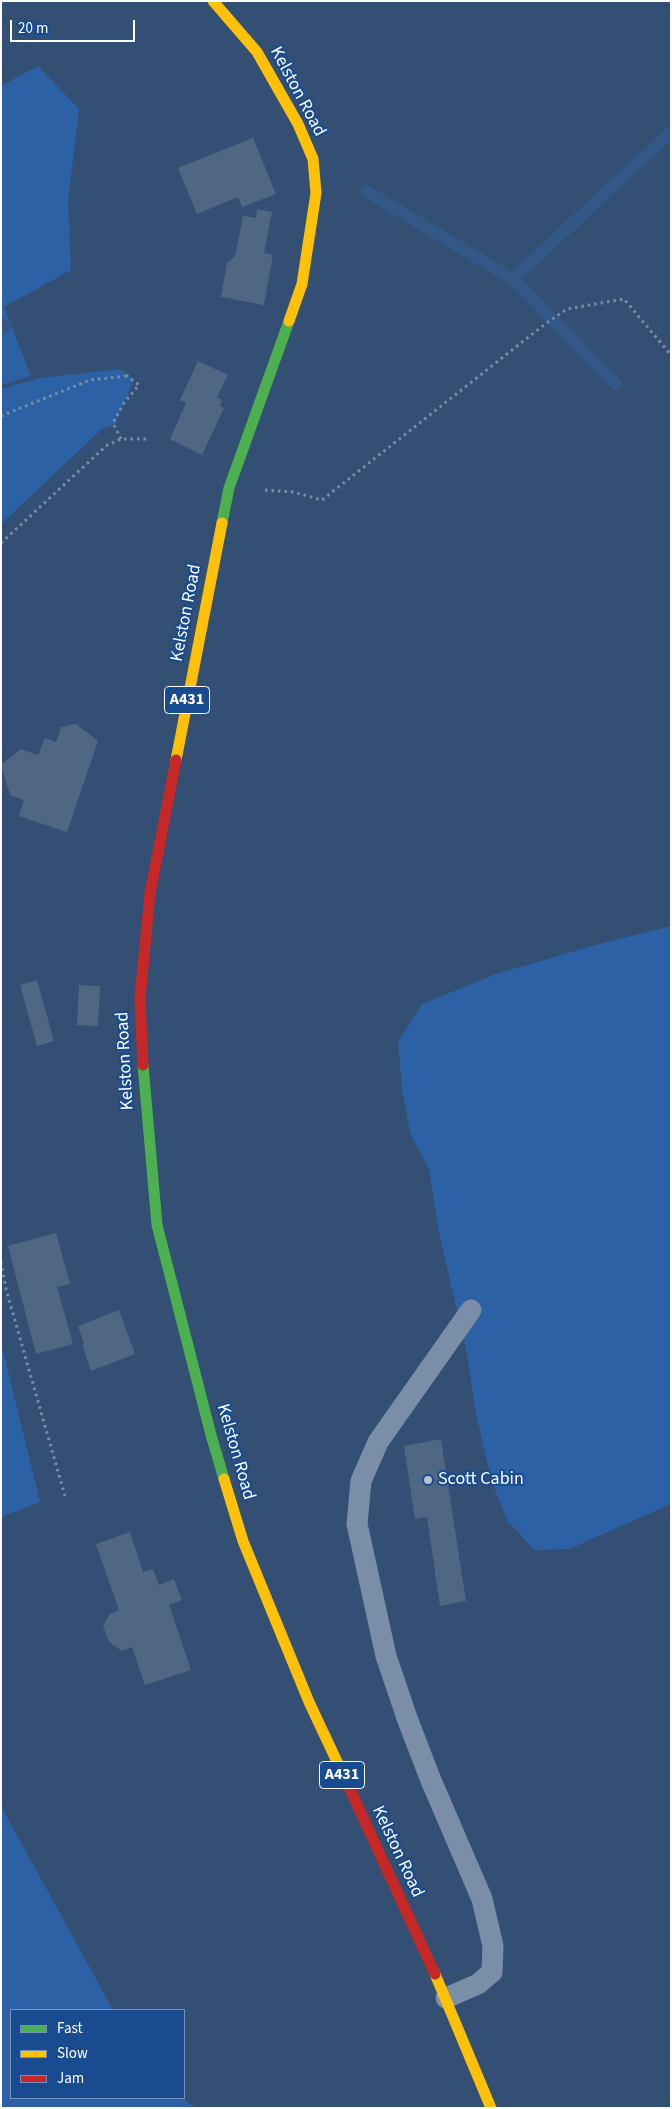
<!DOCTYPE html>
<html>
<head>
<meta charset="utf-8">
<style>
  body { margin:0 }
  #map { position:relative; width:672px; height:2109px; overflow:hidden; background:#334f74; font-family:"Source Sans 3",sans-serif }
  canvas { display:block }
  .frame { position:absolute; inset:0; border:2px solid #fff; pointer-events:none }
  .legend { position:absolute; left:10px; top:2009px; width:175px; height:90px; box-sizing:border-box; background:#184b8f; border:1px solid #7493bc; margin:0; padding:6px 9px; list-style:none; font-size:15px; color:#fff }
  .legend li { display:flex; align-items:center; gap:10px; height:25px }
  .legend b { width:25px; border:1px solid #7493bc }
  .scale { position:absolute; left:10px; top:20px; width:125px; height:22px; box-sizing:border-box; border:2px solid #fff; border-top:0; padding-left:6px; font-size:15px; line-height:18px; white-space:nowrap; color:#fff; -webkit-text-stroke:4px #184b8f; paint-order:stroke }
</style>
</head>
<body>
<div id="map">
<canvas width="672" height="2109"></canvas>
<div class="frame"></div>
<ul class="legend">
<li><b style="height:6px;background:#4caf50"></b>Fast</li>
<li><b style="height:6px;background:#ffc107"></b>Slow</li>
<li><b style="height:6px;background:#c62828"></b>Jam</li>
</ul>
<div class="scale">20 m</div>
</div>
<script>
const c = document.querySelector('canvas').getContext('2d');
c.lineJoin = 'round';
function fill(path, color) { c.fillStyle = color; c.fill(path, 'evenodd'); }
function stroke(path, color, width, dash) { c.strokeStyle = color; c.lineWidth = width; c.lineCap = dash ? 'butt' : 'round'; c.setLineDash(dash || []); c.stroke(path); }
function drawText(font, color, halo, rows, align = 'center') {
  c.font = font + ' "Source Sans 3",sans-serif'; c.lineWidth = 4; c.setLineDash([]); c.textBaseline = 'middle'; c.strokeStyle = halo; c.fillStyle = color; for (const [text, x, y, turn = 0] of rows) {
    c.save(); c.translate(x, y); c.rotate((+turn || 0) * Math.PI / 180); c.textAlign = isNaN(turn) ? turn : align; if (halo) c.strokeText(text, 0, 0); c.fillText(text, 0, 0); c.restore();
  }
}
const green = new Path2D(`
  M38,66L79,109L68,201L71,270L4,307L31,376L1,385V86Z
  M120,369L134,380L115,424L102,429L1,524V389L40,378Z
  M671,926V1504L569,1549L534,1550L507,1520L492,1482L476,1415L467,1354L439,1233L429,1169L410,1133L402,1087L398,1042L422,1004L496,974L599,944Z
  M1,1342L40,1502L1,1517Z
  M1,1806L113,2010H11V2098H183L196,2108H1Z`);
const stream = new Path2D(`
  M366,191L513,279L671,132
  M513,279L616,384
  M1,329L6,325`);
const building = new Path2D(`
  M253,138L276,194L242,207L238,197L197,214L178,168Z
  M257,209L272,212L264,253L273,255L264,305L221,297L227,263L235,256L243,216L256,218Z
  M198,361L228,375L217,397L222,400L220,406L224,408L202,455L170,439L186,403L180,400Z
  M76,724L98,741L67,832L19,816L24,800L10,795L1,765L21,749L38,755L45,738L56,742L61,727Z
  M37,980L54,1041L37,1046L20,985Z
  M79,985L100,986L98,1026L77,1025Z
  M56,1233L70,1284L57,1287L73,1344L36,1354L8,1246Z
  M119,1310L135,1354L91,1371L82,1344L84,1343L78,1326Z
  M441,1439L466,1601L440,1606L427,1517L415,1519L404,1446Z
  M130,1532L143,1572L153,1569L159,1585L174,1579L182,1600L169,1605L191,1670L145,1685L132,1647L122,1651L109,1642L103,1626L110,1614L119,1610L96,1544Z`);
const path = new Path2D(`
  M1,416L90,380L126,376
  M121,439L113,423L124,403L139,385L126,375
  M265,490L293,492L322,500L545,324L567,309L624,299L671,355
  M1,543L106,446L121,439H147
  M1,1262L6,1289L65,1496`);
const lane = new Path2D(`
  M446,1998L478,1984L492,1972L493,1946L482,1899L430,1778L407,1718L386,1656L357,1524L361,1481L378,1442L471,1310`);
const fast = new Path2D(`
  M222,523L229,488L289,321
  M143,1065L157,1225L211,1435L224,1479`);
const slow = new Path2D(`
  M213,1L257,52L298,124L313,159L316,193L302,284L289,321
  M176,760L222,523
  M224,1479L243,1541L309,1702L348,1785
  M435,1974L491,2108`);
const jam = new Path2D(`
  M143,1065L140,998L150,893L176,760
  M348,1785L435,1974`);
const markers = [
  [428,1480,5,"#b8c1ce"]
];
const shields = [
  [187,700,45],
  [342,1775,45]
];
const shieldNames = [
  ["A431",187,700],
  ["A431",342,1775]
];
const streetNames = [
  ["Kelston Road",297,92,62],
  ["Kelston Road",187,613,-79],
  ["Kelston Road",126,1061,-93],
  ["Kelston Road",235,1452,74],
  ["Kelston Road",397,1852,65]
];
const poiNames = [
  ["Scott Cabin",438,1480]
];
fill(green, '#2c62a5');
stroke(stream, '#335888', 12);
fill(building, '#506784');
stroke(path, '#7a8fa7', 3, [2.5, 4]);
stroke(lane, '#7a8fa7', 21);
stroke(fast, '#4caf50', 11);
stroke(slow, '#ffc107', 11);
stroke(jam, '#c62828', 11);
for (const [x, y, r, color] of markers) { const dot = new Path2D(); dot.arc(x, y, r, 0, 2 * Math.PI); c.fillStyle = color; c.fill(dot); stroke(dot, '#184b8f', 2); }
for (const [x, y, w] of shields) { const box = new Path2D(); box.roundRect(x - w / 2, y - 13.5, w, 27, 4); c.fillStyle = '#184b8f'; c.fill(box); stroke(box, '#fff', 1); }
drawText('bold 16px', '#fff', null, shieldNames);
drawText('18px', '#fff', '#184b8f', streetNames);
drawText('18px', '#fff', '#184b8f', poiNames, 'left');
</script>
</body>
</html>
